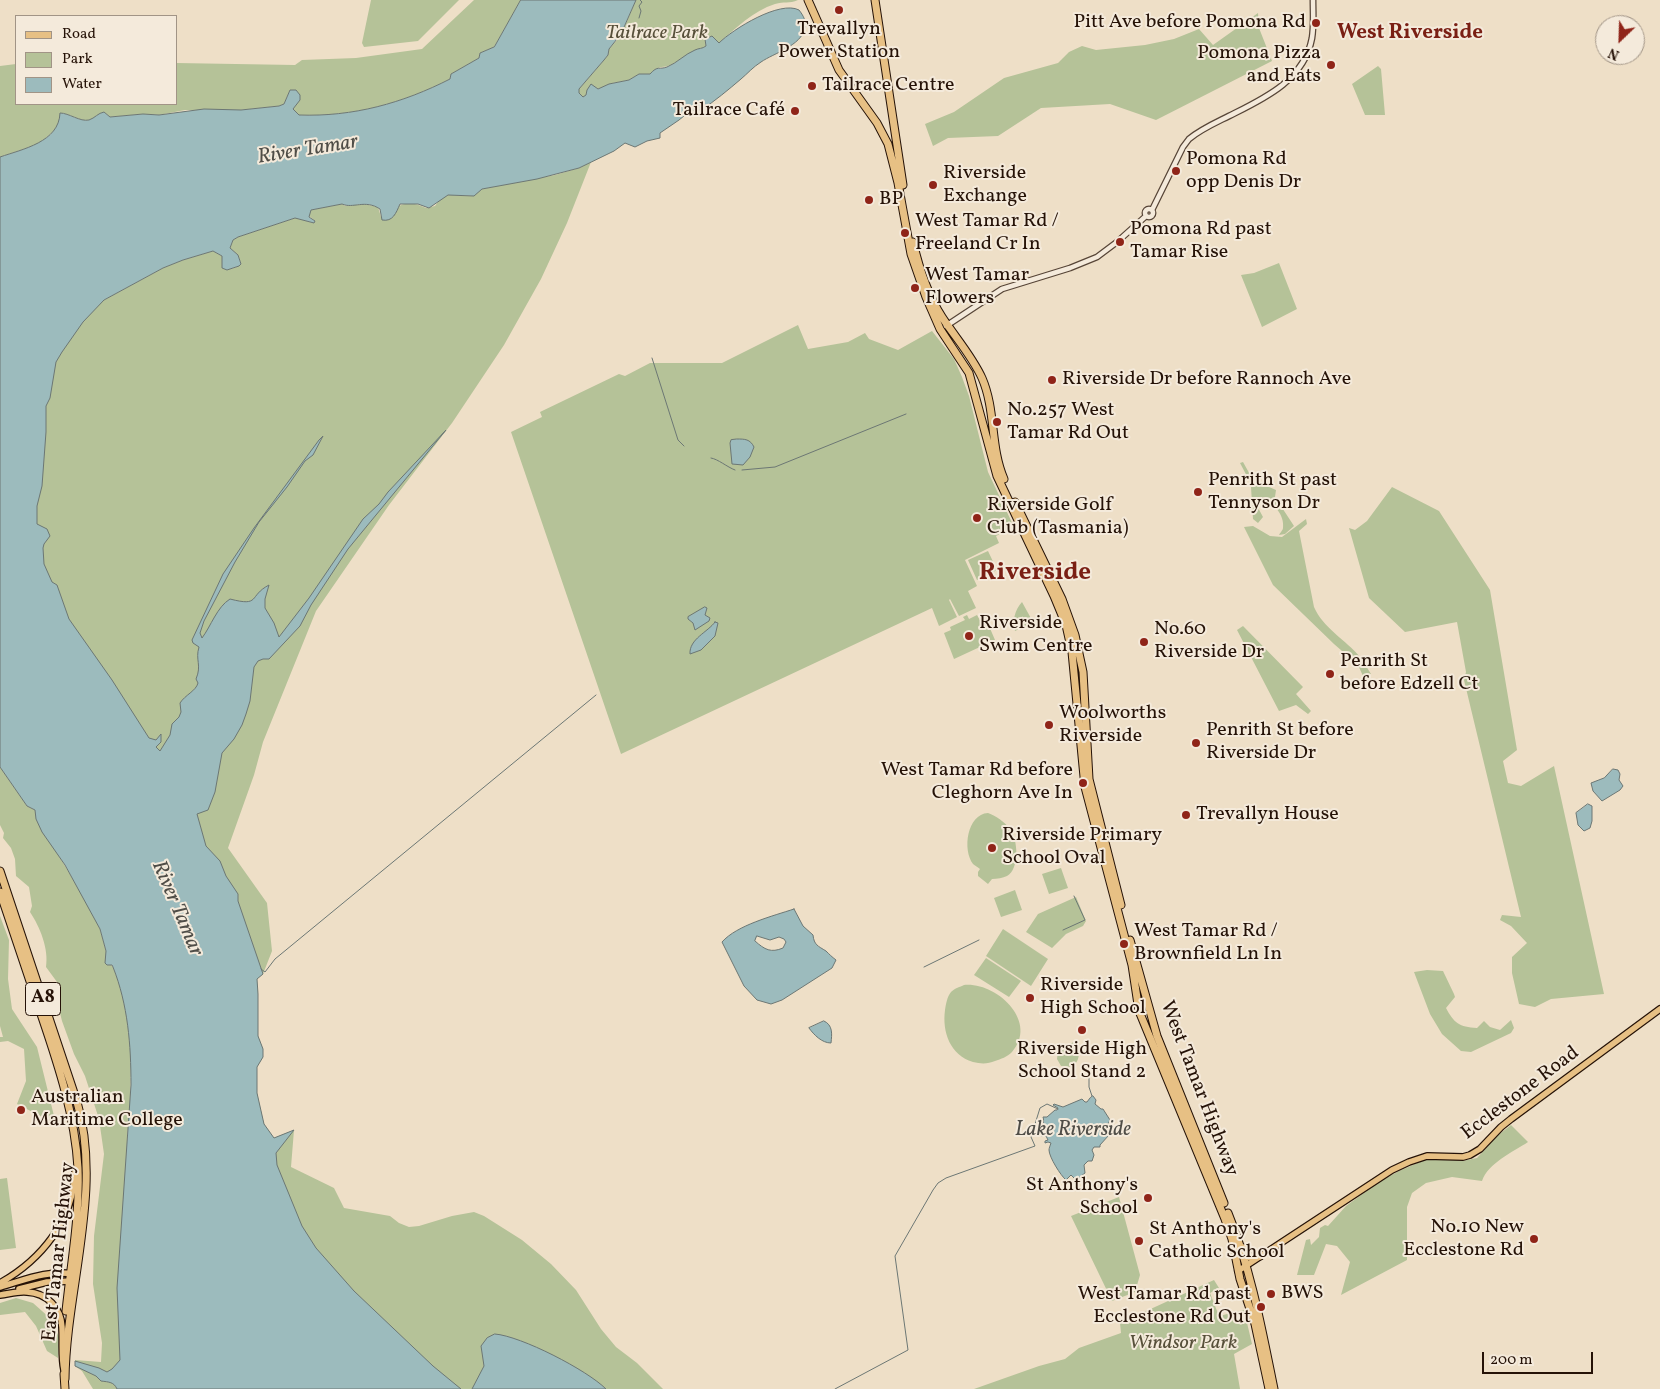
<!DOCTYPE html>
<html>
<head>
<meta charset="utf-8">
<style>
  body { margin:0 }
  #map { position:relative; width:1660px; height:1389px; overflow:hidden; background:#eedfc7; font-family:Vollkorn,serif }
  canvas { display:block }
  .legend { position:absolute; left:15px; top:15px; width:162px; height:90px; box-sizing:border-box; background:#f4eadb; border:1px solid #a19486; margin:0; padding:6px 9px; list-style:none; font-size:15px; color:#251207 }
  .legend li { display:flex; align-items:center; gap:10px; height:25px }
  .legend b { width:25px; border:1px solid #a19486 }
  .north { position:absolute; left:1595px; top:15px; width:50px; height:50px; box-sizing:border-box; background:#f4eadb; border:1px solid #a19486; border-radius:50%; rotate:204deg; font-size:14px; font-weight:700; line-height:20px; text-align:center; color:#251207 }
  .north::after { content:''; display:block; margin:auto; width:18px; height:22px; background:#8f2418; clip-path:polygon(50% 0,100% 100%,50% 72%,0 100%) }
  .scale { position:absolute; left:1482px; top:1352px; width:111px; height:22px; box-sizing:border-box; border:2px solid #251207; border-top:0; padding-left:6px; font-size:15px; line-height:18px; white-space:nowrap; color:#251207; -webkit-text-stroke:4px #f4eadb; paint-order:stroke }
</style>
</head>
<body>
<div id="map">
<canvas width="1660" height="1389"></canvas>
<ul class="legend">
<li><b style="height:6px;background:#e7c084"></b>Road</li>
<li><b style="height:14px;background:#b5c298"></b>Park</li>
<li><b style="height:14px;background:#9cbbbd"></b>Water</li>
</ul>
<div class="north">N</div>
<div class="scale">200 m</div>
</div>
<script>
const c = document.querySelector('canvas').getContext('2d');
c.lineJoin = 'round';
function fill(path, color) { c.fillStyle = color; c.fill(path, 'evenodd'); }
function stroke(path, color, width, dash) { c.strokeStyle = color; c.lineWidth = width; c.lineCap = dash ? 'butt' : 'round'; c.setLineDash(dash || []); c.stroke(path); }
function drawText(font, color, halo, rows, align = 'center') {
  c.font = font + ' Vollkorn,serif'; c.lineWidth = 4; c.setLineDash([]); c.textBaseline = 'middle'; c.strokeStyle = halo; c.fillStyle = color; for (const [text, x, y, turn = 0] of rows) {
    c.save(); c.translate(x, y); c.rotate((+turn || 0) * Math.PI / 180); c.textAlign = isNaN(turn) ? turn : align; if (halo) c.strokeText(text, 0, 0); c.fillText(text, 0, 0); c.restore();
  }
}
const green = new Path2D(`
  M371,0H459L418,41L364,47L362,43Z
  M474,0H521L494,47L480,53L479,58L451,74L450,79C403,103 353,117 299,115L293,109L290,90L284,104L279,106L241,110H185L159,115L143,114L110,117L104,112C98,113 95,119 89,120C80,122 70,113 60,113V123L55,130L39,144L0,157V66L16,64V104H176V63L295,65L302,60L356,58L422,49Z
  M636,0H798C789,4 784,1 775,4C753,11 736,28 719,43L712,36L705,39L706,46C702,49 698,49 694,51C683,56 672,68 660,67L650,74H639L629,80L613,83L598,89L596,88L588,92L585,97H582L579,93V89L604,60L608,55L609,49L618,39L624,28Z
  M1258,13L1259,28L1272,61L1156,120L1110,104L1041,108L998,136L948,138L933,146L925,124L954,112L1004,78L1058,63L1069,52L1082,46L1096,50L1145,45L1174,39L1199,29L1213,45Z
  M1378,66L1381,69L1385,115H1365L1352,84Z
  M591,162L567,223L541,279L504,345L452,423L389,505L316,611L263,742L254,775L228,848L267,903L272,951L263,974L257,979L258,994V1036L263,1049V1057L257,1067V1093L264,1124L274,1138L294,1130L291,1167L334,1188L344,1208L390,1216L399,1223L409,1227L419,1226L452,1216L474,1212L484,1216L522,1240L551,1264L576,1290L601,1329L616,1347L637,1363L663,1389H302L33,578L0,402L7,381L104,300L163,268L183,260L213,251L222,256V268C228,271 236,268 241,264L238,255L230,248L233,240L238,237L295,218H298L313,223L315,221L308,215L311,210L342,204L345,206L364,204L378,207L381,217C399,206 405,198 426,208L435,206L440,199L448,195H454L470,196L482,189L555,175L579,168Z
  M1279,263L1297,309L1262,327L1241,275L1254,273Z
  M798,325L808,349L848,342L865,333L869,339L898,350L932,331L954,359L962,377L969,396L988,472L1014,527L996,536L999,543L965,560L977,586L968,591L976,608L959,616L950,599L949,600L957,617L939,626L932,608L621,754L511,432L542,417L540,412L619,374L625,376L650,363H722Z
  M1243,462L1253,480L1276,490L1275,497L1294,526L1285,534L1279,535C1280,533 1283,530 1283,528C1285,515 1273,503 1264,497L1256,504L1263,517L1258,523L1253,519L1251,487L1249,480L1240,463Z
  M1392,487L1439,511L1490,590L1517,750L1503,761L1508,783L1521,786L1554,766L1604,994L1551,999L1535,1007L1519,1004L1512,973V957L1527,943L1511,926L1500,920L1502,915L1521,917L1464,680L1466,672L1457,622L1405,632L1369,598L1349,528L1355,530L1367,521Z
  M1306,519L1307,524L1299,531L1314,607C1323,628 1346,640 1360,657C1364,662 1367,668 1371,674L1363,676L1358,665L1334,644L1273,585L1244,527L1253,526L1270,536L1282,537Z
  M988,551L997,570L977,580L968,560Z
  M1022,602L1033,622L1015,631C1012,620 1015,610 1022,602Z
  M967,615L969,619L977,615L983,626H989L995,640L954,659L944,633L951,630L950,627L965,620L963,617Z
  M1243,626L1303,687L1296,694L1311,711L1308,714L1296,705L1279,711L1237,630Z
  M0,767L27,806L35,810L59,856L85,899L100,929L106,951L107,961L113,967L121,986L126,1006L131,1055L130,1114L127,1135L128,1146L124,1196L155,1389H93L82,1371L75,1366V1360L101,1362L102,1343L93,1284L94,1236L104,1154L99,1119L85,1076L74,1054L62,1021L59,1009L61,998V992L57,982L46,967C49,949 40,927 30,912L32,906L29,887L16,876L15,859L11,848L3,838L4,833L0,825Z
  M988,813C996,816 1005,822 1010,829C1018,839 1020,869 1007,876C1003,878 997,879 992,879L988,884L978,876V872L980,869C978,867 975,866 973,864C962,850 967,814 988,813Z
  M1061,868L1068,888L1049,894L1042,874Z
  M1015,890L1022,910L1001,917L994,898Z
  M1076,897L1086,921L1083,926L1066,934L1052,948L1026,932L1038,914Z
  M0,916L9,940L8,979L12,1009L37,1047L56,1124L17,1104L26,1081L24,1049L8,1041L0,1042V1037H3L0,1026Z
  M1003,929L1048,959L1031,986L986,956Z
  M986,958L1021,981L1009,997L974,975Z
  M1427,970L1443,971L1454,994L1455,997L1446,1008C1454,1023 1459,1027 1477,1028L1484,1021L1490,1027L1500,1030L1511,1020L1514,1028L1511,1033L1471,1052L1461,1051L1442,1034L1430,1014L1414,972Z
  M964,985C997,982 1039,1022 1012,1052C1007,1057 1001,1059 995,1061C988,1064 981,1064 973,1062C950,1055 942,1032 945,1010C946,1004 947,997 951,992C955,988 960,987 964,985Z
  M1077,1040L1079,1041C1079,1052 1081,1063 1070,1067L1061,1066L1057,1059L1058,1051Z
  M1511,1125L1528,1142C1513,1152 1488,1163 1482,1181L1452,1177L1426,1183L1412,1193L1407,1207V1260L1341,1295L1350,1262L1337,1246L1326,1244L1314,1275H1297L1306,1240L1310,1239L1311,1245L1319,1237L1320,1228L1325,1225L1328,1226L1346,1206L1379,1182L1399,1171L1427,1159H1450L1462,1161L1477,1158L1497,1136Z
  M7,1178L16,1248L0,1250V1179Z
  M1119,1197L1140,1275L1135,1292L1112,1301L1071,1216Z
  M1214,1280L1219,1288L1210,1293L1219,1316L1244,1310L1252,1344L1234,1354L1240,1389H974L1039,1366L1065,1359L1079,1348L1121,1333L1120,1323Z
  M16,1298L33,1303L51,1319L59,1337L58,1358L47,1351L36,1326L25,1312L0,1315V1303Z`);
const water = new Path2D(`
  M521,0H636L621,34L609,49L608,55L604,60L579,89V93L583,97L586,95L587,90L591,84L598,89L609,84L629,80L639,74H650C658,65 659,70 667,67C677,63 685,54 695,50C699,48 702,49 706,46L705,39L712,36L719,43C733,29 780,0 799,10C803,15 807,22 805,28C801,46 774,53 761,62C753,67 747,74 741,79C728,90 715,101 701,110H695L689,112L679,120L660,133V138L647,141L635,147L625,143L614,151L579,168L537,179L482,189L474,196L448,195L429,208L418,204H400C396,213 393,222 382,220L380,209C365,199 353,209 342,204L311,210L309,217L315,221L314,223L295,218L238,237L233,240L230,248L238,255L241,264L239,266L227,270L222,268V256L213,251L183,260L163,268L104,300L83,322L62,352L56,362L50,398L46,406V432L42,486L37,506V524L47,529L50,536L44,544L43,548L44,564L52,582L57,585L69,619L112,680L149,738L156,740L161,734V742L156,747L160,751L170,735L172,724L179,717L181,712L180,703C185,695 196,691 198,683L196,679C202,665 195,660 199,647L193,643L192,640L223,574L254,528L319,440L323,436L313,455L305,461L287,487L259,522L235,562L204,621L200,633L202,638C211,626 217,607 230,599C261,607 248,596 269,585L265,599V608L274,623L279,637L309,598L363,519L379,504L388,492L446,430L348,549L311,605L300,626L269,659H263L258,661L254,667L250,701L246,714L242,725L234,739L222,753L215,792L208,810L197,814L206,846L220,861L226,876L238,894V901L263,974L257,979L258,994V1036L263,1049V1057L257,1067V1093L264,1124L274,1138L294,1130L276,1153L277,1165L302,1226L316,1248L354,1291L433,1366L461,1389H117C114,1382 109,1382 101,1381L96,1376L75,1366V1361L99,1368L107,1372L112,1369L120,1360L117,1288L131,1085C131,1045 128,1005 113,967L112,965H107L105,963L106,951L100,929L65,865L42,832L36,819L35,810L27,806L0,767V157C23,149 59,142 60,113C69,113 80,122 89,120C95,118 98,113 104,112L110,117L143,114L159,115L204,109L241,110L279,106L284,104L290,90H296L300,95V100L293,109L299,115C353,117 403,103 450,79L451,74L479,58L480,53L494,47Z
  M737,439C745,439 750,439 754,447L750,457L743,465L732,464L730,443L731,440Z
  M705,607L707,608L705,615L710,618L709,621L695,630L693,623L688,619V617Z
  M715,622L718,623L715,636L701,650L690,654C689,639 708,632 715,622Z
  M1613,769L1618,770L1620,774L1619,780L1623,786L1620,790L1602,801L1593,791L1591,783L1604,778Z
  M1588,804L1592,806V821L1590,828L1584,831L1578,825L1576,813Z
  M794,909L803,926L813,935C814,945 818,946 826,951C829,954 832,957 836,960L832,968L782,1000L771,1004L757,1000L744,986L722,942C737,925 773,916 794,909ZM757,936L770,940L779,937L784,939L786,942L783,948C771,953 765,950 755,941Z
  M824,1021C833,1025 832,1034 831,1043C822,1043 814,1035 809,1028Z
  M1093,1096L1096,1100L1095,1104L1101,1109H1103L1110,1120L1108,1124L1110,1128H1107L1109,1132V1135L1100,1145V1147H1094L1092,1150L1094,1155L1092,1161H1088L1084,1165L1085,1173L1076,1180L1071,1175L1066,1180C1061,1176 1049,1157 1049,1150C1049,1148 1050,1146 1051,1143L1048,1142L1045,1143V1141L1048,1140L1046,1136L1044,1135L1042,1137C1041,1129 1045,1122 1043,1117H1047L1055,1110H1057L1058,1108L1053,1105L1054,1104L1063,1107L1082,1099L1085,1102H1087L1090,1098Z
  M495,1334C521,1336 587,1370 606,1389H472L484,1366L481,1346L487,1338Z`);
const stream = new Path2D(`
  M639,18L641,11L639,6L642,2L640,0
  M652,358L678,440L684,446
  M711,458C718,459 727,467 735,470
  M742,470L775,467L906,414
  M1063,930L1085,920L1074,896
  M924,967L979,940
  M261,969L265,972L275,959L596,695
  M1092,1096L1089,1087V1076L1097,1070
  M835,1389L908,1350L895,1256L933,1190L938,1183L946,1178L1035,1146L1031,1137L1040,1108L1047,1104L1058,1109`);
const minor = new Path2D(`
  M1145 213a4 4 0 1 1 8 0a4 4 0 1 1-8 0Z
  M1152,210L1183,147L1189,139C1201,129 1215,123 1229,116C1263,99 1304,81 1312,38C1314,25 1313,13 1313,0
  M946,326L1002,289L1070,268L1097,257L1117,242L1146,216`);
const major = new Path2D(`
  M1238,1271L1392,1170L1409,1162L1427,1156L1463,1157L1470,1155L1480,1149L1501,1127L1511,1119L1660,1009
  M0,1283C41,1260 73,1221 75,1172
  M0,1287C25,1280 47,1270 73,1274
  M19,1289L47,1282L73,1281
  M0,1295C9,1294 18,1291 27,1292C47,1293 61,1308 62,1327C63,1342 61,1356 64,1370`);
const highway = new Path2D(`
  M808,0L839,70L877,123L888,144L898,183L911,254L926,297L940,329L969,373L997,476L1054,596L1066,625L1072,652L1085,787L1132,965L1139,1011L1225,1219L1232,1239L1240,1279L1255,1324L1269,1389
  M875,0L903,185
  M913,242C919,268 928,295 942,317C955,337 972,356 982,378C996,410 990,447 1004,479
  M1015,502L1062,599L1075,635L1083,672L1089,779L1121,905
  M0,871L77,1102C103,1190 66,1289 65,1379
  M0,892C14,933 28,975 42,1017C59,1067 75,1116 78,1168C80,1217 71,1263 66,1311
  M1130,940L1157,1036L1224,1203
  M1228,1213C1251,1269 1262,1330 1274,1389
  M1243,1248L1249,1257L1260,1256
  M64,1374L65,1389`);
const markers = [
  [839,10,5,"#8f2418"],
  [1316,23,5,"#8f2418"],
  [1331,65,5,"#8f2418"],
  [812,86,5,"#8f2418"],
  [795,111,5,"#8f2418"],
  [1176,171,5,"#8f2418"],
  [933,185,5,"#8f2418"],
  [869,200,5,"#8f2418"],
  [905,233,5,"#8f2418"],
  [1120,242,5,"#8f2418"],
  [915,288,5,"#8f2418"],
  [1052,380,5,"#8f2418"],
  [997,422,5,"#8f2418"],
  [1198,492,5,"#8f2418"],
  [977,518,5,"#8f2418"],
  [969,636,5,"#8f2418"],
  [1144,642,5,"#8f2418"],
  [1330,674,5,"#8f2418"],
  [1049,725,5,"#8f2418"],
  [1196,743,5,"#8f2418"],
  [1083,783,5,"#8f2418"],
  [1186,815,5,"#8f2418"],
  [992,848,5,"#8f2418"],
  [1124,944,5,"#8f2418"],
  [1030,998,5,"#8f2418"],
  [1082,1030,5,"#8f2418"],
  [21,1110,5,"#8f2418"],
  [1148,1198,5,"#8f2418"],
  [1534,1239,5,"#8f2418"],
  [1139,1241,5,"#8f2418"],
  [1271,1294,5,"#8f2418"],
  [1261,1307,5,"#8f2418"]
];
const shields = [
  [43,999,35]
];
const shieldNames = [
  ["A8",43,999]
];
const poiNames = [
  ["Pitt Ave before Pomona Rd",1306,23,"right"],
  ["Trevallyn",839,30,"center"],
  ["Power Station",839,53,"center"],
  ["Pomona Pizza",1321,54,"right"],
  ["and Eats",1321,77,"right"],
  ["Tailrace Centre",822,86],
  ["Tailrace Café",785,111,"right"],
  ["Pomona Rd",1186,160],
  ["opp Denis Dr",1186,183],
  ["Riverside",943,174],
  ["Exchange",943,197],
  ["BP",879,200],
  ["West Tamar Rd /",915,222],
  ["Freeland Cr In",915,245],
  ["Pomona Rd past",1130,230],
  ["Tamar Rise",1130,253],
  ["West Tamar",925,276],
  ["Flowers",925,299],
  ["Riverside Dr before Rannoch Ave",1062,380],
  ["No.257 West",1007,411],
  ["Tamar Rd Out",1007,434],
  ["Penrith St past",1208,481],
  ["Tennyson Dr",1208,504],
  ["Riverside Golf",987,506],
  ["Club (Tasmania)",987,529],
  ["Riverside",979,624],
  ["Swim Centre",979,647],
  ["No.60",1154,630],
  ["Riverside Dr",1154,653],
  ["Penrith St",1340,662],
  ["before Edzell Ct",1340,685],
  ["Woolworths",1059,714],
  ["Riverside",1059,737],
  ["Penrith St before",1206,731],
  ["Riverside Dr",1206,754],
  ["West Tamar Rd before",1073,771,"right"],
  ["Cleghorn Ave In",1073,794,"right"],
  ["Trevallyn House",1196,815],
  ["Riverside Primary",1002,836],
  ["School Oval",1002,859],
  ["West Tamar Rd /",1134,932],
  ["Brownfield Ln In",1134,955],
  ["Riverside",1040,986],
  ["High School",1040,1009],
  ["Riverside High",1082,1050,"center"],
  ["School Stand 2",1082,1073,"center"],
  ["Australian",31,1098],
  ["Maritime College",31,1121],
  ["St Anthony's",1138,1186,"right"],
  ["School",1138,1209,"right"],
  ["No.10 New",1524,1228,"right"],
  ["Ecclestone Rd",1524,1251,"right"],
  ["St Anthony's",1149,1230],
  ["Catholic School",1149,1253],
  ["BWS",1281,1294],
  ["West Tamar Rd past",1251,1295,"right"],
  ["Ecclestone Rd Out",1251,1318,"right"]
];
const parkNames = [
  ["Tailrace Park",657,34],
  ["Windsor Park",1183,1344]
];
const streetNames = [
  ["West Tamar Highway",1198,1089,69],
  ["Ecclestone Road",1521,1094,-37],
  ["East Tamar Highway",60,1252,-84]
];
const neighbourhoodNames = [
  ["West Riverside",1410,34]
];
const waterNames = [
  ["River Tamar",308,151,-9],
  ["River Tamar",176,909,67],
  ["Lake Riverside",1073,1131]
];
const districtNames = [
  ["Riverside",1035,574]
];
fill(green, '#b5c298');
fill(water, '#9cbbbd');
stroke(water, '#6c7774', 1);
stroke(stream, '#6c7774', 1);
stroke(minor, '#574537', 7);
stroke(major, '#251207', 8);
stroke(highway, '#251207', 9);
stroke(minor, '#f4eadb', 4.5);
stroke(major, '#e7c084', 5.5);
stroke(highway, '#e7c084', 7);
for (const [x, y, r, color] of markers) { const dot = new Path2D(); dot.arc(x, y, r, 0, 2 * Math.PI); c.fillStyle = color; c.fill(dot); stroke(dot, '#f4eadb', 2); }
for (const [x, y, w] of shields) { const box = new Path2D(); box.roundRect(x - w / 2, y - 16.5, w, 33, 4); c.fillStyle = '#f4eadb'; c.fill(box); stroke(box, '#251207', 1); }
drawText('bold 19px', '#251207', null, shieldNames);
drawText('20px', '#251207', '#f4eadb', poiNames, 'left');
drawText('italic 20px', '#57503a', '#f4eadb', parkNames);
drawText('20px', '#251207', '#f4eadb', streetNames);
drawText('bold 21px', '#7a1f14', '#f4eadb', neighbourhoodNames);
drawText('italic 21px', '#4f4d47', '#f4eadb', waterNames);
drawText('bold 25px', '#7a1f14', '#f4eadb', districtNames);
</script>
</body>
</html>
